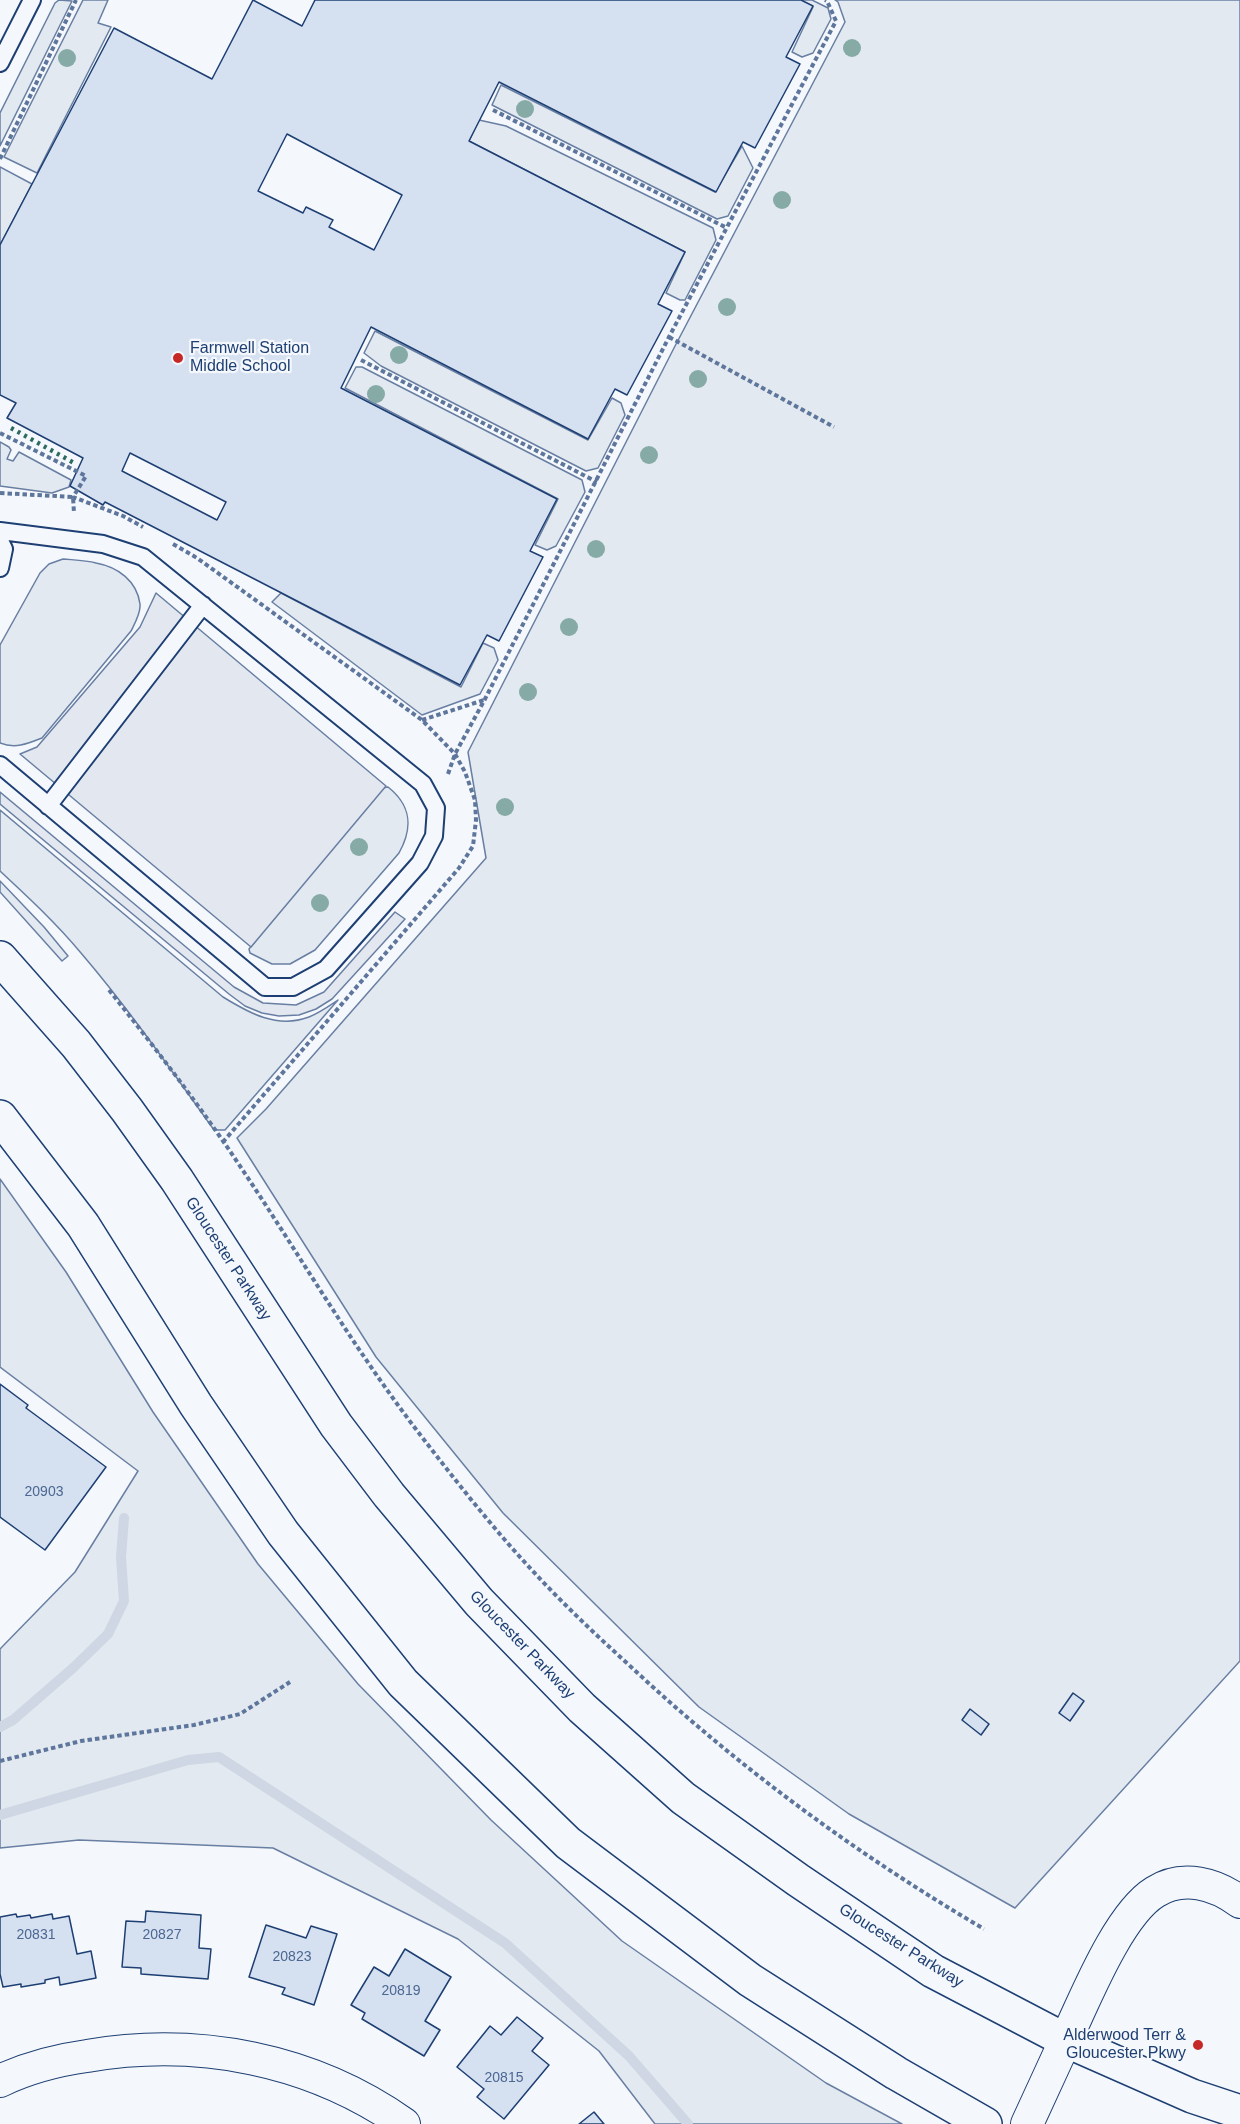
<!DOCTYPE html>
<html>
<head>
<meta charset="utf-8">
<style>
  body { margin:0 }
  canvas { display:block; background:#f4f7fb }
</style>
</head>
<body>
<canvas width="1240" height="2124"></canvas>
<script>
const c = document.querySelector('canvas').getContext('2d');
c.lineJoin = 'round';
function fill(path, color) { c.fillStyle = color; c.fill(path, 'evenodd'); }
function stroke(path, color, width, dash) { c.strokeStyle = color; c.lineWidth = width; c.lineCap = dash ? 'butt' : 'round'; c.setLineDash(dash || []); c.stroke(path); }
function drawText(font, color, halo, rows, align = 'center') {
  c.font = font + ' Helvetica,sans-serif'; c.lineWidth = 4.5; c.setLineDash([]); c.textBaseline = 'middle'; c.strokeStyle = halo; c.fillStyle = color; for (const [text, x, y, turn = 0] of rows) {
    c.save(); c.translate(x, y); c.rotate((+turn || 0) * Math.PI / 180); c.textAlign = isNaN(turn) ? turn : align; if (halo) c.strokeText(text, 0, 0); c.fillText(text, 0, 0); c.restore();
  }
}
const green = new Path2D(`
  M59,0L72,1L0,146V113L55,3Z
  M83,0H108L98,23L111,27L37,173L4,157Z
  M801,0H812L828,8L831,19L813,53L802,57L792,52L813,7Z
  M835,0H1240V1661L1015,1908L849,1814L699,1707L503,1513L376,1357L237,1138L266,1109L486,858L468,752L674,348L845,22L838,2Z
  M501,85L715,192L742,146L753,168L728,216L717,219L492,105Z
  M479,120L506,126L713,228L716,240L685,300H680L666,293L685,252L469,141Z
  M0,167L32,184L0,245Z
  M375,331L588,440L612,398L621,403L625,415L598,468L586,471L381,366L364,353Z
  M356,367H362L582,480L585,492L556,546L547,550L535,545L558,499L345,388Z
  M0,442L9,447L11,450L7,459L13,461L19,452L71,480L69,487L52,493L0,486Z
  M63,559C74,560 85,560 96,563C118,567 137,581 140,604C141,613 135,623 131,631L42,738C27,744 15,749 0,743V645L40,573L49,564Z
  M281,593L461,687L483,643L494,648L498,660L480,694L422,715L272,602Z
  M388,787C412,806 413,828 399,853L315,950L290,964H272L250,953L249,949L382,788Z
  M0,810L223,997C249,1013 277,1029 309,1017C319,1013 329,1006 338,1000L225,1130H214C171,1070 129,1009 81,953C56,923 28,897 0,871Z
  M0,881L44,927L68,956L62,961L0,892Z
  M0,1179L66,1272L153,1412L258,1564L358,1684L491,1820L622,1941L826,2083L902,2124H655L599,2051L458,1939L273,1848L79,1840L0,1848V1649L75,1572L138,1471L0,1367Z`);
const parking = new Path2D(`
  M156,593L386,786L251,947L20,754L37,747L140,627Z
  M0,792L234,987L263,1003L296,1005L324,992L395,912L405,919L332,999L316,1009L299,1015L279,1016L262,1013L245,1006L229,994L0,804Z`);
const stream = new Path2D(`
  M0,1727L13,1720L73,1668L108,1634L124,1601L121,1557L124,1518
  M0,1815L188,1760L219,1757L505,1943L629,2056L688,2124`);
const building = new Path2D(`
  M253,0L302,26L315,0H801L813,6L786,57L800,64L755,148L743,142L716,192L499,82L469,141L685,252L658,304L672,311L627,395L615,389L588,439L371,327L341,388L557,499L530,551L543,557L499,641L487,635L460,685L105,502L103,505L70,486L83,458L7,418L16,403L0,395V245L114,28L212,79ZM287,134L402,195L374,250L329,227L333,220L306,207L303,213L258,191ZM130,453L226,502L217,520L122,471Z
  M0,1384L28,1405L26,1408L106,1467L45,1550L0,1517Z
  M1073,1693L1084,1701L1070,1721L1059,1713Z
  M970,1709L989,1724L981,1735L962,1720Z
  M146,1911L201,1915L199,1948L211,1949L208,1979L141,1974V1968L122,1967L126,1921L145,1922Z
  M16,1914L17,1917L30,1915L31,1918L52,1914L53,1919L69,1916L77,1954L91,1951L96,1978L60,1985L59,1977L45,1980V1983L21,1987V1984L3,1987L0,1974V1917Z
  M266,1925L306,1938L311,1926L337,1934L314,2005L282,1994L285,1988L249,1977Z
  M405,1949L451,1977L425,2021L440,2030L424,2056L362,2019L365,2013L351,2005L374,1967L389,1976Z
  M517,2017L543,2038L532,2051L549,2065L504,2119L477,2097L484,2089L457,2067L490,2026L501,2035Z
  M594,2112L604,2124H579Z`);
const path = new Path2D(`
  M493,110L727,228
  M0,159L76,0
  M669,337L834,427
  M361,360L597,482
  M0,433L86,476L73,497L123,516L143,527
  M0,493L73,497L74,513
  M173,544L197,558L422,720L455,754L465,772L475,800L476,820L473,846L459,868L223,1142
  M422,720L484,700
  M448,774L455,754L485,699L669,337L836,21L827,1L825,0
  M109,990C148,1039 187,1089 223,1141C288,1235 345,1336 415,1428C452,1476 490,1525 531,1569C562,1603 595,1634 629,1665C738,1767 855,1853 984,1929
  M0,1761L81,1741L194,1725L240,1714L290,1682`);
const lane = new Path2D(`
  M0,63L32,0
  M0,531L103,544L143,557L423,784L436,808L434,836L420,863L326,969L293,987H265L0,765
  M0,541L4,549L0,568
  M48,806L203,605`);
const street = new Path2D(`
  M0,2081C27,2068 58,2060 87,2056C198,2037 312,2059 404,2124
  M1027,2124C1042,2091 1058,2057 1073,2024C1090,1987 1121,1913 1155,1892C1183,1874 1216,1884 1240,1902`);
const secondary = new Path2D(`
  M0,958L76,1044L127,1110L177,1180L336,1425L389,1495L479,1602L582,1708L683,1798L798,1880L933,1971L1065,2040L1192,2096L1240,2112
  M0,1117L83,1225L196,1405L283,1533L403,1683L568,1843L750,1980L896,2073L985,2124`);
const hedge = new Path2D(`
  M11,428L76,464`);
const trees = [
  [852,48],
  [67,58],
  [525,109],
  [782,200],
  [727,307],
  [399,355],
  [698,379],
  [376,394],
  [649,455],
  [596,549],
  [569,627],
  [528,692],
  [505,807],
  [359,847],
  [320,903]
];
const markers = [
  [178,358,6,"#c62828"],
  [1198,2045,6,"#c62828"]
];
const numberNames = [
  ["20903",44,1492],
  ["20831",36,1935],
  ["20827",162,1935],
  ["20823",292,1957],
  ["20819",401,1991],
  ["20815",504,2078]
];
const poiNames = [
  ["Farmwell Station",190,349],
  ["Middle School",190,367],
  ["Alderwood Terr &",1186,2036,"right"],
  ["Gloucester Pkwy",1186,2054,"right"]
];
const streetNames = [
  ["Gloucester Parkway",228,1259,57],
  ["Gloucester Parkway",522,1645,46],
  ["Gloucester Parkway",901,1946,32]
];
fill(green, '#e3e9f0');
stroke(green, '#687fa3', 1.5);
fill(parking, '#e3e8f0');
stroke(parking, '#687fa3', 1.5);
stroke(stream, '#cfd7e4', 10);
fill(building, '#d5e0f0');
stroke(building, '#1d3f73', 1.5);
stroke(lane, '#1d3f73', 20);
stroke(street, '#1d3f73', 34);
stroke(secondary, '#1d3f73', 36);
stroke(path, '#5e769c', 4, [4.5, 3]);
stroke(lane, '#f4f7fb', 16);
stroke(street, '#f4f7fb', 32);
stroke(secondary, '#f4f7fb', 33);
stroke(hedge, '#2c6c60', 4.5, [3, 4.5]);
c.fillStyle = '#86aba6';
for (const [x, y] of trees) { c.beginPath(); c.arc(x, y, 9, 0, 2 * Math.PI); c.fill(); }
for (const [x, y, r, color] of markers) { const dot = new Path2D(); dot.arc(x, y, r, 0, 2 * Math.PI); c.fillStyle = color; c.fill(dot); stroke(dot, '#f4f7fb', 2); }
drawText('14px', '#4b6792', null, numberNames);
drawText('16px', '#1d3f73', '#f4f7fb', poiNames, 'left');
drawText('16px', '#1d3f73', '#f4f7fb', streetNames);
</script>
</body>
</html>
